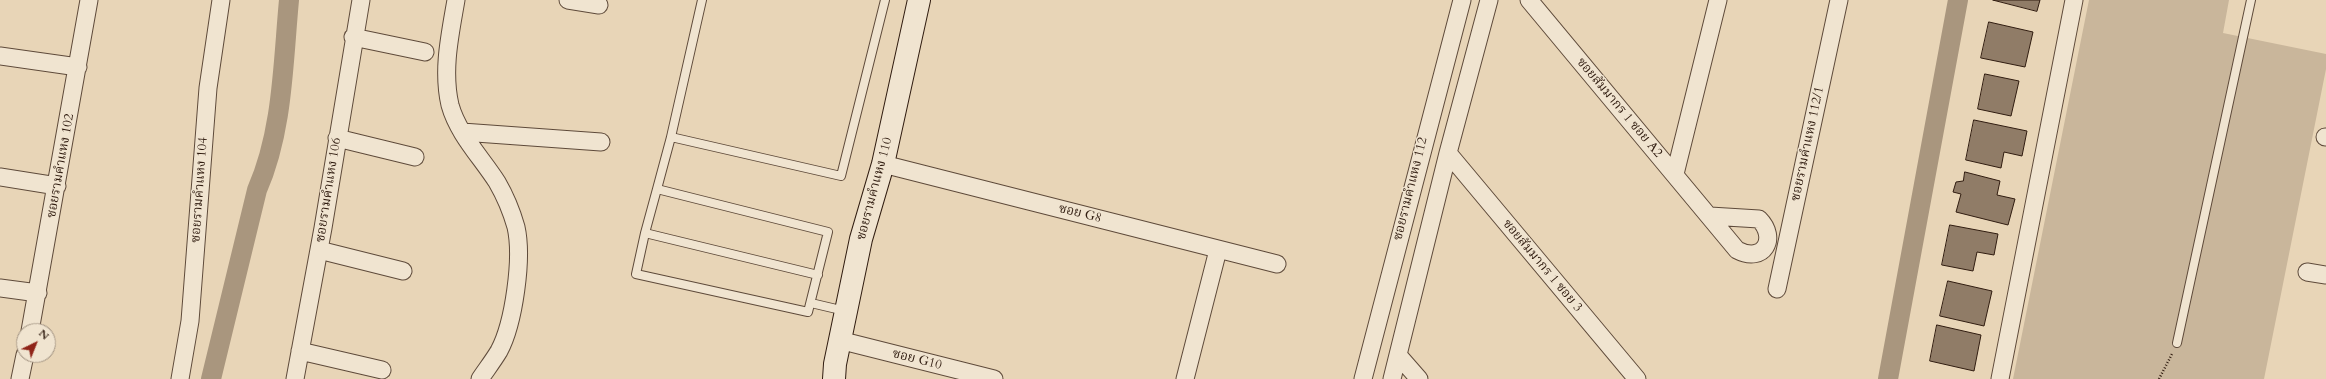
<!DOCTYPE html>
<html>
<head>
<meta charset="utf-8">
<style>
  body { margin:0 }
  #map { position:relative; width:2326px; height:379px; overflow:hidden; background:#e8d5b7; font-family:Cardo,serif }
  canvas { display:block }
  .north { position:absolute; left:16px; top:323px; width:40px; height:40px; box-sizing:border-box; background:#f0e4d0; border:1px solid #a39483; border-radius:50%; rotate:43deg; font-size:11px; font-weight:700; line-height:16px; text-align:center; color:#301c10 }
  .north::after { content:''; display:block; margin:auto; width:14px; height:18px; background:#8f2418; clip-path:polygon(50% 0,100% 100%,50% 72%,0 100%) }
</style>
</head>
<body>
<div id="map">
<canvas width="2326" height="379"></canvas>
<div class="north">N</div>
</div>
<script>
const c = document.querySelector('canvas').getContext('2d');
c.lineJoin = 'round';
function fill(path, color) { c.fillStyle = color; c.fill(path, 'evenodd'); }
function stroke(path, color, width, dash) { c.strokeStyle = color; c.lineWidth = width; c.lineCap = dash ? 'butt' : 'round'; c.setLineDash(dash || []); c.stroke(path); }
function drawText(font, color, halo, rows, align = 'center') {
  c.font = font + ' Cardo,"Noto Serif Thai",serif'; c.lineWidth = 3; c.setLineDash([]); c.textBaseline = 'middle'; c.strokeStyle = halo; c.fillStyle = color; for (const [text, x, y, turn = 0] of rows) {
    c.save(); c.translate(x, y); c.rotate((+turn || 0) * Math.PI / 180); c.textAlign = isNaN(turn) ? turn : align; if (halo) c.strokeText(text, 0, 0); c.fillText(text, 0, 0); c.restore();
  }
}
const green = new Path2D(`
  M2089,0H2229L2223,33L2326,54V69L2264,379H2013Z`);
const canal = new Path2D(`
  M211,379L257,190C283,131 283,63 289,0
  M1888,379L1958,0`);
const building = new Path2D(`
  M1993,0H2040L2037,11Z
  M1989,22L2033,32L2025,67L1981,58Z
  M1985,74L2019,81L2011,116L1978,109Z
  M1974,120L2027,131L2022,156L2004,152L2001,168L1966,160Z
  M1965,172L2000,181L1997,195L2015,199L2008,225L1956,212L1961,194L1953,192L1956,182L1963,181Z
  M1950,225L1998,234L1994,255L1977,252L1973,271L1942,265Z
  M1948,281L1992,291L1984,326L1940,316Z
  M1937,325L1981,335L1974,371L1930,361Z`);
const path = new Path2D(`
  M2159,379L2172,354`);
const lane = new Path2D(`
  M671,137L702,0
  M657,189L645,233L636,274L808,312L828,232L657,189L671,137L841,176L885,0
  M645,233L818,275
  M811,303L845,311
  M2177,343L2251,0`);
const street = new Path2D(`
  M456,0C450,35 442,70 450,105C458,134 481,157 497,182C504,194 512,213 516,227C523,258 514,323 499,351C493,361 486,370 480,379
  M568,0L599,5
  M1529,0L1737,250C1764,264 1778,238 1759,219L1710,216
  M353,37L425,52
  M0,56L78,67
  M462,132L601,142
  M2325,137H2326
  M337,138L415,157
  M1448,153L1637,379
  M883,164L1277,264
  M1675,174L1718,0
  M0,177L57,186
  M319,250L403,271
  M2307,272L2326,275
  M0,288L38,293
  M1777,289L1839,0
  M30,331L89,0
  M839,340L994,379
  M300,351L382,370
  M1398,355L1419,379
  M20,379L25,355
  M180,379L190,321L208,88L221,0
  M295,379L323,228L361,0
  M1185,379L1218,250
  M1363,379L1462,0
  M1392,379L1448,153L1489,0
  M2000,379L2074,0`);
const secondary = new Path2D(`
  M834,379L835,364L861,239L883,164L919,0`);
const streetNames = [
  ["ซอยสัมมากร 1 ซอย A2",1619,108,50],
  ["ซอยรามคำแหง 112/1",1808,144,-78],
  ["ซอยรามคําแหง 102",61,166,-80],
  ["ซอยรามคำแหง 110",875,189,-75],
  ["ซอยรามคำแหง 112",1411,189,-76],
  ["ซอยรามคําแหง 104",200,190,-86],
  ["ซอยรามคําแหง 106",329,190,-81],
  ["ซอย G8",1080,214,14],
  ["ซอยสัมมากร 1 ซอย 3",1542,266,50],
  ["ซอย G10",917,360,14]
];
fill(green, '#c9b69b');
stroke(canal, '#a9967e', 20);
fill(building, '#907c67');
stroke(building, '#301c10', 1);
stroke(lane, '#5e4a3a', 10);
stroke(street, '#5e4a3a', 19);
stroke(secondary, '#301c10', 24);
stroke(path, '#301c10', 2.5, [1, 2]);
stroke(lane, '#f0e4d0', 8);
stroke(street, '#f0e4d0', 17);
stroke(secondary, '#f0e4d0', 22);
drawText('13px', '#301c10', '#f0e4d0', streetNames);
</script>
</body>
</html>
